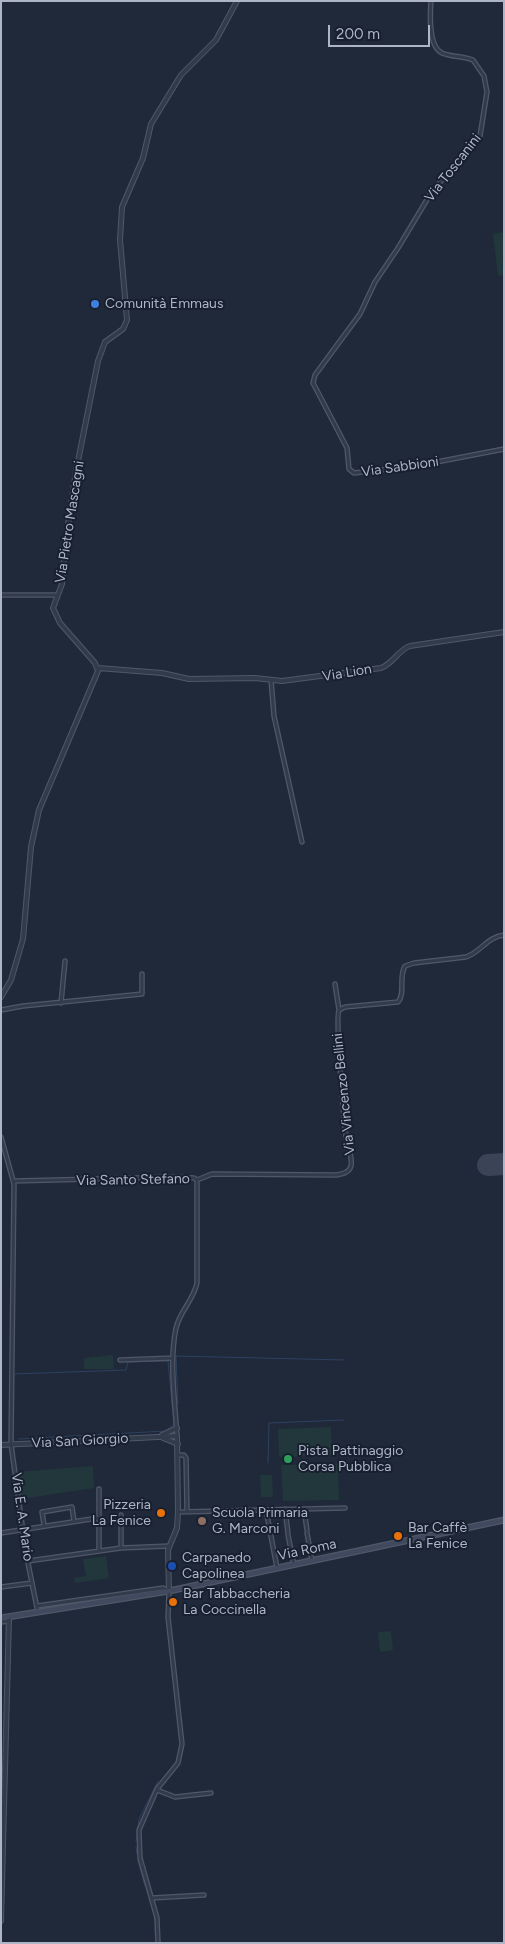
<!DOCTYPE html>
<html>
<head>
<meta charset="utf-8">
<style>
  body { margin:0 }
  #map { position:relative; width:505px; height:1944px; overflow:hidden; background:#1f293a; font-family:Figtree,sans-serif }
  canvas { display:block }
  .frame { position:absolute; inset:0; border:2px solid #adb5c7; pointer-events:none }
  .scale { position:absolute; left:328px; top:25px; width:102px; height:22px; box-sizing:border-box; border:2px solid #adb5c7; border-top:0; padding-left:6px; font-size:15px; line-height:18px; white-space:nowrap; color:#adb5c7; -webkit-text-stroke:4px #18202f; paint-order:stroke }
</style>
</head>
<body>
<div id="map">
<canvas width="505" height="1944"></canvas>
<div class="frame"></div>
<div class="scale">200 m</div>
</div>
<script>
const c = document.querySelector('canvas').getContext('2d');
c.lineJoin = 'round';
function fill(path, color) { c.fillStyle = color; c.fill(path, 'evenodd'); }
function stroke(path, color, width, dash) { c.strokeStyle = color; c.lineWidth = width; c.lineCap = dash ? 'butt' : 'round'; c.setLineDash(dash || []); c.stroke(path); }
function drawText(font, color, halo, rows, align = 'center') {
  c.font = font + ' Figtree,sans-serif'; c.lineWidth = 4; c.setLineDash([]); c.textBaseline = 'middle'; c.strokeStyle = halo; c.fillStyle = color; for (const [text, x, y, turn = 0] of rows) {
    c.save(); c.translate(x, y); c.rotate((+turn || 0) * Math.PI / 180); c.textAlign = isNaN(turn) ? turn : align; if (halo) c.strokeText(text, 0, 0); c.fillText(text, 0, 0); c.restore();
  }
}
const green = new Path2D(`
  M504,232V275L498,276L493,234Z
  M113,1355L114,1369H84V1358Z
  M331,1427L332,1456L279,1457L278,1429Z
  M338,1464L339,1500L283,1501L281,1465Z
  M93,1466L94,1488L21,1499L17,1472Z
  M260,1475H272L273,1497H261Z
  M106,1556L109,1578L75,1583L74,1578L86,1576L83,1559Z
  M391,1631L393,1650L380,1652L378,1632Z`);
const stream = new Path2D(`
  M15,1374L126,1370L128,1362L168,1361L174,1424L166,1431L19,1439
  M178,1404L176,1356L344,1360
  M268,1463L269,1423L344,1420
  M136,1841L139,1819L158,1781
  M136,1847L137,1854
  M138,1861L145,1886
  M147,1891L152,1906
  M153,1910L155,1920
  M155,1923V1925
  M155,1928L156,1938`);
const runway = new Path2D(`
  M488,1165L504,1164`);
const minor = new Path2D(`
  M431,1C430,15 428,46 442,53C451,57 463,56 473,60L484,76L487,92L480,136L431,193L398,248L375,282L360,314L315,375L313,383L347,448L349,469L354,473L416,466L504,449
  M1,595H57
  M271,680L274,716L302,842
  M61,1003L65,961
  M1,1010L23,1006L142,994V974
  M339,1010L345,1007L398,1002C406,993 398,978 405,966L414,963L466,957C481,952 487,937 504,935
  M1,1137L14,1184L11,1444L26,1553L37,1608
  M197,1180L212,1174L336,1175C342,1174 349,1173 351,1166C353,1157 347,1145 346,1136C344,1120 335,1017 339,1010L335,984
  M14,1181L176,1177L194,1178L197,1180
  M120,1360L173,1358
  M177,1436C175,1401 169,1362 176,1328C180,1311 194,1299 197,1283V1180
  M178,1455H184L186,1458L187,1511
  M285,1509L288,1533
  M304,1509L307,1530
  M266,1510L277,1568
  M178,1512L345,1508
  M121,1515V1548
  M44,1525L42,1512L72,1507L74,1521
  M1,1533L98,1518
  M307,1533L312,1561
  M288,1535L294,1565
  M99,1551V1489
  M28,1561L121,1548L169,1546
  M1,1587L32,1583
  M37,1606L163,1588L169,1591L168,1617L182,1744L178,1763L157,1789L139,1830L140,1858L157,1918L158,1943
  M1,1622L9,1621
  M157,1790L175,1797L211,1793
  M152,1898L204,1895`);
const tertiary = new Path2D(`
  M98,668L162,673L189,679L255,678L282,681L381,668C394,663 398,650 410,646L504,632
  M1,997L11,980L23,939L31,847L39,810L98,671L95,663L60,623L53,608L62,584L65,545L76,471L98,361L105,342L123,329L127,320L120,240L122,207L143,158L151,124L181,75L216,40L237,1
  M162,1435L177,1428
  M163,1438L178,1444
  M1,1445L177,1436L178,1512L177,1528L168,1550L169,1591
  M1,1921L9,1617`);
const secondary = new Path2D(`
  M1,1618L169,1591L504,1520`);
const markers = [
  [95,304,5,"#3f7fe0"],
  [288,1459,5,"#2e9e5b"],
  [161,1513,5,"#e8710a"],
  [202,1521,5,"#8d6e63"],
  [398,1536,5,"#e8710a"],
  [172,1566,5,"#1a4fb4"],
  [173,1602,5,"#e8710a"]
];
const streetNames = [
  ["Via Toscanini",453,168,-52],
  ["Via Sabbioni",400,467,-8],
  ["Via Pietro Mascagni",70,522,-81],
  ["Via Lion",347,673,-9],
  ["Via Vincenzo Bellini",344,1094,-96],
  ["Via Santo Stefano",133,1180,-1],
  ["Via San Giorgio",80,1441,-3],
  ["Via E. A. Mario",22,1517,82],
  ["Via Roma",307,1550,-12]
];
const poiNames = [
  ["Comunità Emmaus",105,304],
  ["Pista Pattinaggio",298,1451],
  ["Corsa Pubblica",298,1467],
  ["Pizzeria",151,1505,"right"],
  ["La Fenice",151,1521,"right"],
  ["Scuola Primaria",212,1513],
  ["G. Marconi",212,1529],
  ["Bar Caffè",408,1528],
  ["La Fenice",408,1544],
  ["Carpanedo",182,1558],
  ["Capolinea",182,1574],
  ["Bar Tabbaccheria",183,1594],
  ["La Coccinella",183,1610]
];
fill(green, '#21373b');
stroke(stream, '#2f4161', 1);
stroke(runway, '#3a4456', 22);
stroke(minor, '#505868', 5.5);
stroke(tertiary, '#505868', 6);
stroke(secondary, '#505868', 7);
stroke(minor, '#323b4b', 3);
stroke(tertiary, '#323b4b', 4);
stroke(secondary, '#40495e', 4.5);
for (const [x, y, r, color] of markers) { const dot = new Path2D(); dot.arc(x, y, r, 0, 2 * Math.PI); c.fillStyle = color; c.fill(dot); stroke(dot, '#18202f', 2); }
drawText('14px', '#adb5c7', '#18202f', streetNames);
drawText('14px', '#adb5c7', '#18202f', poiNames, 'left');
</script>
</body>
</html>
